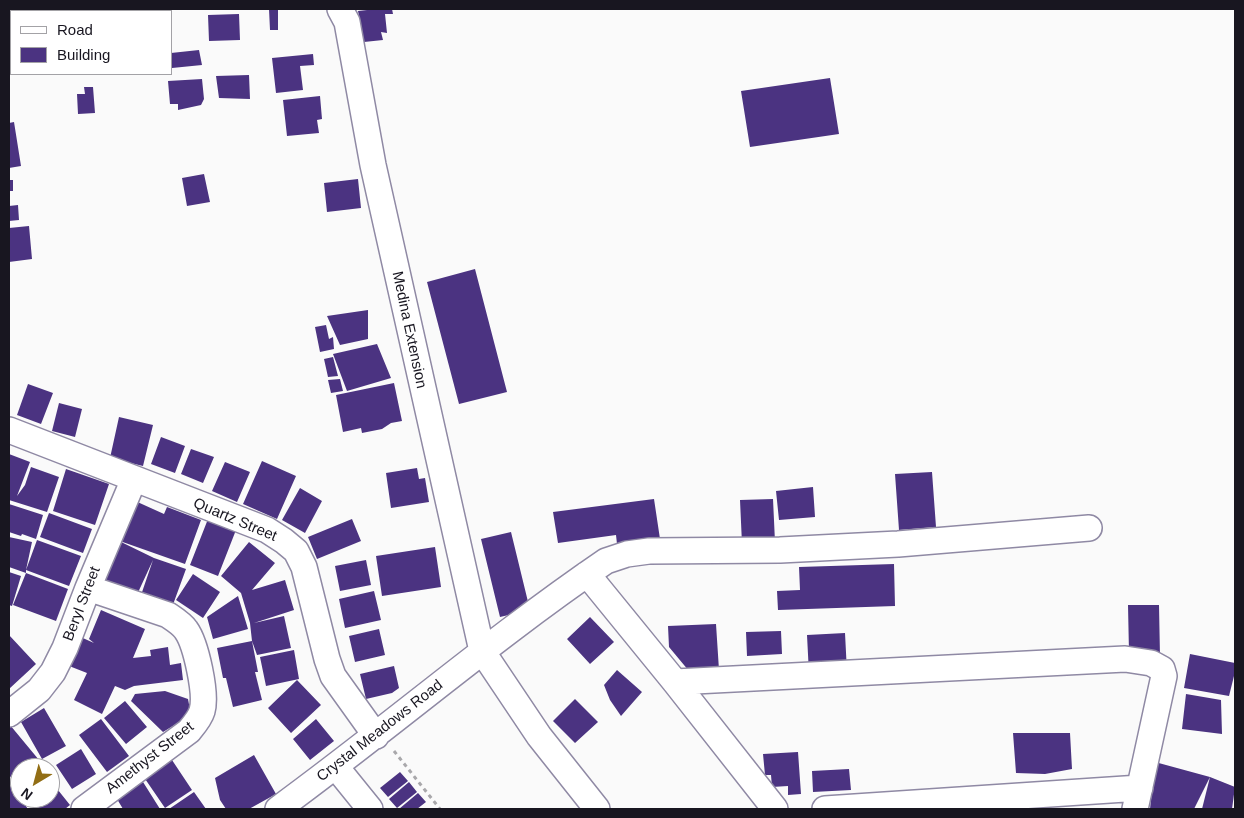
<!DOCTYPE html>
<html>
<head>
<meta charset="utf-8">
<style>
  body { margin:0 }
  #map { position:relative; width:1244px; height:818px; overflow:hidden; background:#fafafa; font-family:Helvetica,sans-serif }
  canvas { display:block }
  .frame { position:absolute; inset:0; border:10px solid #181620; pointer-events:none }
  .legend { position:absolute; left:10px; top:10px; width:162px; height:65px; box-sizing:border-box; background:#fff; border:1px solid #a3a2a6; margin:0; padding:6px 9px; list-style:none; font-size:15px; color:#181620 }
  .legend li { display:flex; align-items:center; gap:10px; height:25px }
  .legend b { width:25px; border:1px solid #a3a2a6 }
  .north { position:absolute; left:10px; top:758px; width:50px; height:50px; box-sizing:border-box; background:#fff; border:1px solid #a3a2a6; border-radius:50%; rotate:217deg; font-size:14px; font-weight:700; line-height:20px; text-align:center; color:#181620 }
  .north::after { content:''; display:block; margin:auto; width:18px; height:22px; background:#926e15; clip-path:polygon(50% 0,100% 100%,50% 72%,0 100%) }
</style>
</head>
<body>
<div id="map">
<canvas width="1244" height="818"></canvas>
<div class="frame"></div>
<ul class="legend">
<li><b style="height:6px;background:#fff"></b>Road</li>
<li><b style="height:14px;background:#4b3381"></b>Building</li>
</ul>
<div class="north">N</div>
</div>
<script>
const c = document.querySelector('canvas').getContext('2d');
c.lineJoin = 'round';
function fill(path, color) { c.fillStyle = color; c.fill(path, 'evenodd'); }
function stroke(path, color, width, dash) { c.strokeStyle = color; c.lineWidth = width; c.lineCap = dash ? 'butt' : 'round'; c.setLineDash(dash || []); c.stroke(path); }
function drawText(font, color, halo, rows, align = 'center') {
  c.font = font + ' Helvetica,sans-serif'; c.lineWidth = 5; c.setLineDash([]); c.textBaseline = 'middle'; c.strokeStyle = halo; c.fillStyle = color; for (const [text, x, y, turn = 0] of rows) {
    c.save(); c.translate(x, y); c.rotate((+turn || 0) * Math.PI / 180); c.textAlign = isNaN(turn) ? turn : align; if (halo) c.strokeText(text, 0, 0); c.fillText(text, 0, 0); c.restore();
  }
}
const building = new Path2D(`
  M269,9H278V30H270Z
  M376,9H392L393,14H385L387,33L381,32L383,40L364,42L358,11Z
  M239,14L240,40L209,41L208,15Z
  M199,50L202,65L172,68L171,53Z
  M313,54L314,65L300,66L303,90L276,93L272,58Z
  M249,75L250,99L219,98L216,76Z
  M830,78L839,134L750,147L741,91Z
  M202,79L204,99L201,105L178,110V104H170L168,81Z
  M84,87H93L95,113L78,114L77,94H85Z
  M320,96L322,119L317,120L319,133L287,136L283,100Z
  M14,122L21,166L9,168V123Z
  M204,174L210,202L187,206L182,178Z
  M358,179L361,208L327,212L324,183Z
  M9,180H13V191H9Z
  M18,205L19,220L9,221V206Z
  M29,226L32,259L9,262V228Z
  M475,269L507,392L459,404L427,282Z
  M368,310V339L340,345L327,316Z
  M326,325L329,339L333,337L334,349L320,352L315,327Z
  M377,344L391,378L347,391L333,354Z
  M333,357L338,376L328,377L324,359Z
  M340,379L343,391L331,393L328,380Z
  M394,383L402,421L391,423L382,429L362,433L361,428L343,432L336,395Z
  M28,384L53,393L41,424L17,415Z
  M59,403L82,409L75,437L52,431Z
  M119,417L153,425L143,466L110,458Z
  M161,437L185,446L175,473L151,464Z
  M191,449L214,457L203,483L181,474Z
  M9,454L30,462L17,496L25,485L31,467L59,477L47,512L9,500Z
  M262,461L296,476L277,519L243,504Z
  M225,462L250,472L237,502L212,491Z
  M417,468L419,479L425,478L429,502L391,508L386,473Z
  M66,469L109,484L95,525L53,511Z
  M932,472L936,527L899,530L895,474Z
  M813,487L815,517L779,520L776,491Z
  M300,488L322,501L305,533L282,520Z
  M654,499L660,539L617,544L616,535L558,543L553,512Z
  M773,499L775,542L742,544L740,500Z
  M133,500L164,514L167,507L201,520L185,564L117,540L154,558L186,569L171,610L140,598L153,560L135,599L98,583Z
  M9,504L43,515L36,539L22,534L21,536L9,532Z
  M49,513L92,529L83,553L40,537Z
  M208,519L236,530L218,576L190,565Z
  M352,519L361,541L317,559L308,537Z
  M511,532L530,610L500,617L481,539Z
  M9,537L32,542L26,570L37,540L81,556L69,586L26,570V573L68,589L56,621L13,605L26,573L9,567Z
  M249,542L275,563L252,590L285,580L294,610L254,623L284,616L291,648L257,655L252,641L250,623L241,593L221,576Z
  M435,547L441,587L382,596L376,556Z
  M366,560L371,585L340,591L335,566Z
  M894,564L895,606L778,610L777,591L800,590L799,567Z
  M9,572L21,576L12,606L9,605Z
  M193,574L220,592L203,618L176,600Z
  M374,591L381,620L345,628L339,599Z
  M238,596L248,629L213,639L207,617Z
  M1128,605H1159L1160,657L1129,653Z
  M101,610L145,629L133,658L151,656L150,650L168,647L170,665L181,663L183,680L134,686L125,690L115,686L102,714L74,700L87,673L64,664L76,635L94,643L89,639Z
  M590,617L614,642L590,664L567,639Z
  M716,624L719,670L689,671L669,647L668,626Z
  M379,629L385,655L355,662L349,636Z
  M781,631L782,654L747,656L746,632Z
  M845,633L847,672L809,674L807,635Z
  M9,635L36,664L9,689Z
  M252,641L258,672H255L262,700L233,707L226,678H223L217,648Z
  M294,650L299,679L266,686L260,657Z
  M1190,654L1235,663V672L1229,696L1184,688Z
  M394,666L399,688L392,693L366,699L360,674Z
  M617,670L642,692L621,716L610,700L604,685Z
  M297,680L321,705L291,733L268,708Z
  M165,691L188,699L191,715L163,732L131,701L135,694Z
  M1186,694L1221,700L1222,734L1182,729Z
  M575,699L598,722L575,743L553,721Z
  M125,701L147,727L126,744L104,718Z
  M44,708L66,746L42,759L21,722Z
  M101,719L129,756L107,772L79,735Z
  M316,719L334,741L310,760L293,739Z
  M10,725L39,760L30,768H20V776L14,781L9,775V726Z
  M1013,733H1070L1072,769L1045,774L1016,773Z
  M81,749L96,774L72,789L56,765Z
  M166,751L192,790L165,808L139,770Z
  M798,752L801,794L788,795V786L772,787L771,775H765L763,754Z
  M254,755L276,794L249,809H226L220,800L215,778Z
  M1155,762L1210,777L1235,787L1232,809H1202L1210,777L1194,809H1150Z
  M849,769L851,790L813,792L812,771Z
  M400,772L408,781L388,797L380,788Z
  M50,780L70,805L65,809H34L25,798H50Z
  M143,782L160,809H123L117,799Z
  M409,782L417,792L397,808L389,799Z
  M12,785L20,798L28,809H9V787Z
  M194,792L206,809H169Z
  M418,793L426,802L417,809H399Z`);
const path = new Path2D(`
  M394,751L440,809`);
const minor = new Path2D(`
  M340,9L347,22L373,165L482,651L539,736L597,809
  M88,11L115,9
  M9,18H11
  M9,430L267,530L284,541L296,551L304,567L327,659L333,676L376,736
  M587,574L675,682L775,809
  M675,682L1125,659L1151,663L1162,669L1164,676L1135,809
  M9,714L39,690L53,672L65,648L88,588L134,479
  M336,767L370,809
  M84,809L189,731C194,725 200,718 202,711C207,694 196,644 186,630C182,624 174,619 168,615L88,588
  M278,809C389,728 493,638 606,561L627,554L649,551L780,550L898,544L1089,528
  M825,809L1140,788`);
const streetNames = [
  ["Medina Extension",409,330,78],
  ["Quartz Street",235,520,23],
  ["Beryl Street",82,604,-69],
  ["Crystal Meadows Road",380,731,-38],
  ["Amethyst Street",150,758,-38]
];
fill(building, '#4b3381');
stroke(minor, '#8f89a4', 28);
stroke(path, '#a9a8ab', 3, [4, 4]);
stroke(minor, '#fff', 25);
drawText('15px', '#181620', '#fff', streetNames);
</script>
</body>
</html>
